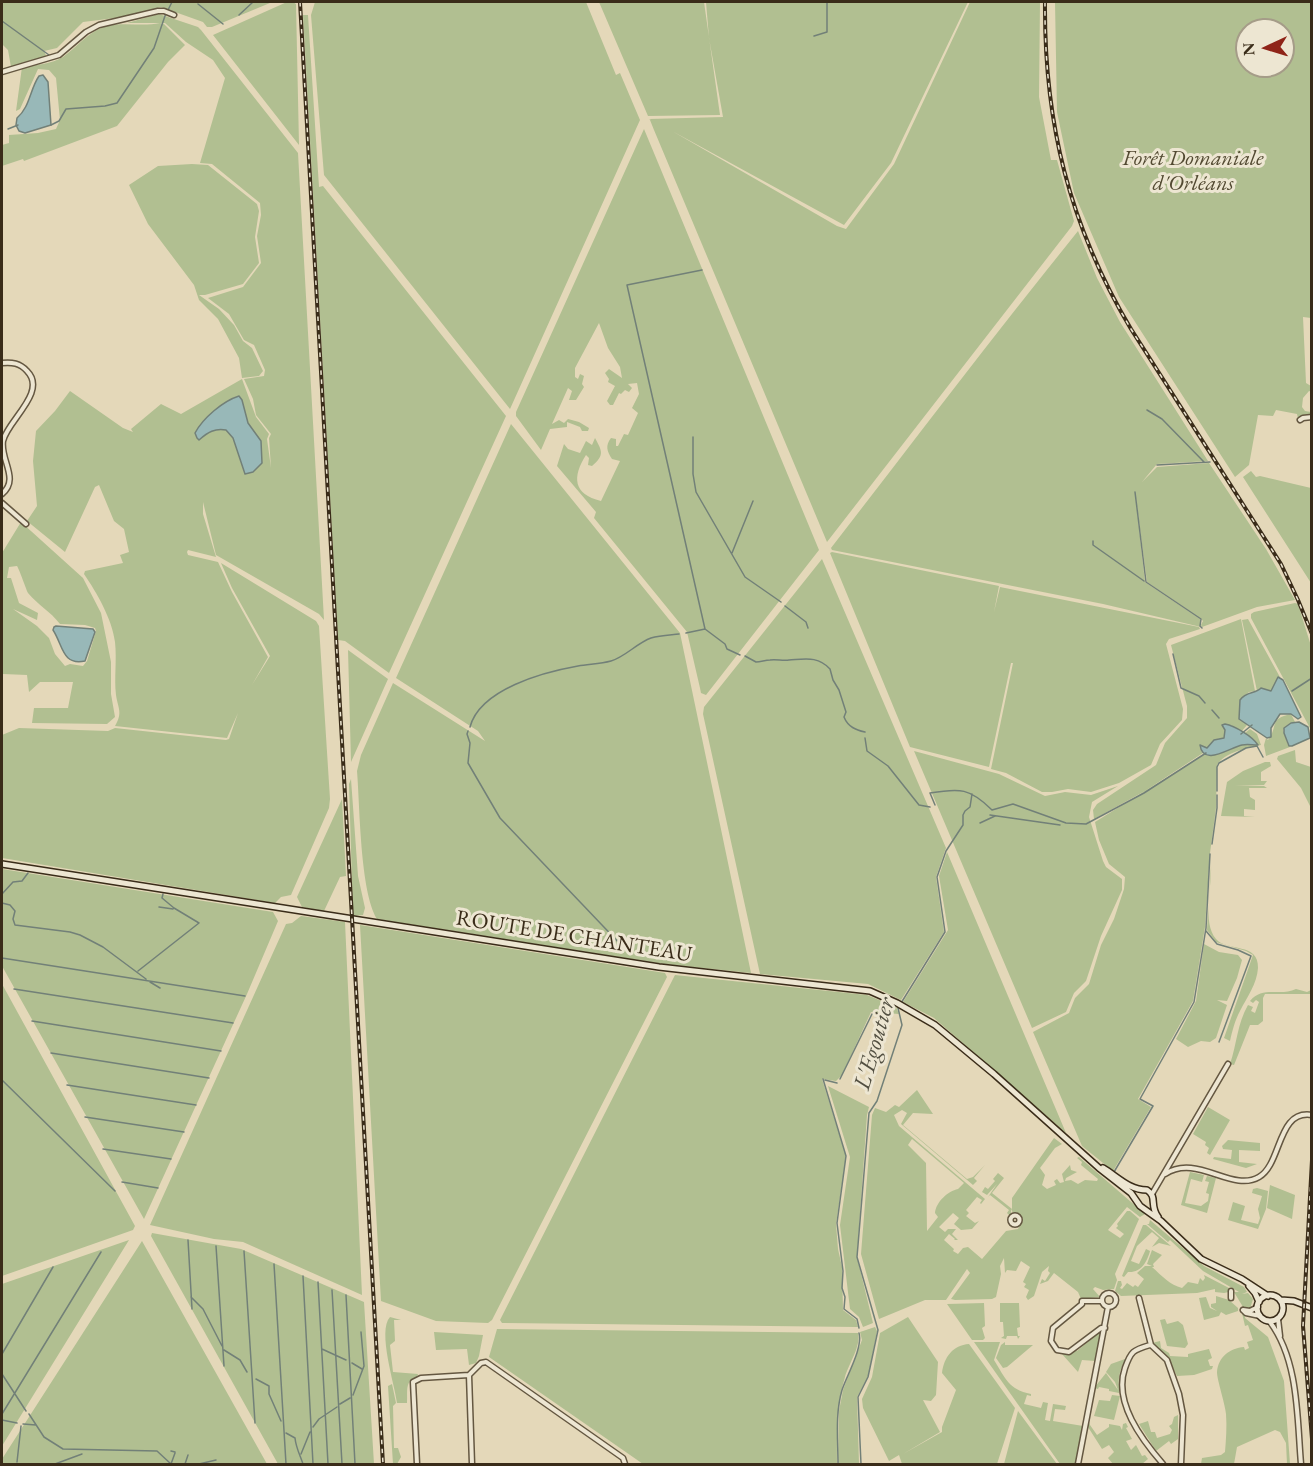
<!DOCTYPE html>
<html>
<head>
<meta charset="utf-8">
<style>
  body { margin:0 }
  #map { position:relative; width:1313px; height:1466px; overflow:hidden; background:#e4d8b9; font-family:"EB Garamond",serif }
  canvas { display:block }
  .frame { position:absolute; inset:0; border:3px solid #3a2c19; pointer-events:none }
  .north { position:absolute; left:1235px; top:18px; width:60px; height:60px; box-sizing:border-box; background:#ede6d2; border:2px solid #a59c88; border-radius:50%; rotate:266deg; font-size:16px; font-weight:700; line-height:24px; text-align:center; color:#3a2c19 }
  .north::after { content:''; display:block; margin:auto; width:21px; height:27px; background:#8f2418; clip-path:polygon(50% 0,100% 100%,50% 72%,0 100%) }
</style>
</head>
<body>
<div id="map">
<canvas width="1313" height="1466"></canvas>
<div class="frame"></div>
<div class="north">N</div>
</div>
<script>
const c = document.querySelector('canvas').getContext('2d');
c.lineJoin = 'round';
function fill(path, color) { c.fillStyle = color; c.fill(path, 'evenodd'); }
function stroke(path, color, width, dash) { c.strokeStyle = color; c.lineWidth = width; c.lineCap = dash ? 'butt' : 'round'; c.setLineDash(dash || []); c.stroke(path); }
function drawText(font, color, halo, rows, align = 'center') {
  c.font = font + ' "EB Garamond",serif'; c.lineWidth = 6; c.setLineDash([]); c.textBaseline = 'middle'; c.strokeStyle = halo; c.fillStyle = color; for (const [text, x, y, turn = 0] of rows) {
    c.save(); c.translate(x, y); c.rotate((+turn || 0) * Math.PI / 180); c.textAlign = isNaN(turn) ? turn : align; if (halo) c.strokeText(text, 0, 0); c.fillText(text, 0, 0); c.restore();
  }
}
const green = new Path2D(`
  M2,2H169L172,3L173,2H267L270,3L212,27H207L203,22L161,7L123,17L83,22L57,48L44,51L47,58L11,67L8,50L2,44Z
  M287,2H293L296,4L299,145L213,35Z
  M315,2H586L616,75L620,73L640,120L510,409L324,175L311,15Z
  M599,2H704L720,115L648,116Z
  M706,2H968L891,163L844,225L672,131L837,226L846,229L894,164L970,2H1040L1039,97L1051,160H1057L1074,221L1072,226L827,542L654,130L650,120H651L649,119L723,117L709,38Z
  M1055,2H1311V318L1303,317L1306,383L1311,386L1312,392L1309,391L1303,398L1302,407L1305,411L1311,412V418L1298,419L1297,414L1276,410L1273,416L1258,415L1249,465L1235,477L1119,297L1074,193L1057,112ZM1247,30H1283V66H1247Z
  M159,14L198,27L201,30L298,153L324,620L319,614L216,555L203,502V514L216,557L188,550L187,552L188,555L218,562L232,592L268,657L252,685L270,656L232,588L221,563L316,621L319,626L330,799L329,808L291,895L281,897L275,903L2,858V735L19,728L108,731L115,728L226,740L229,739L238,713L227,738L115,726C123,712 118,709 116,695C114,678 117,660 115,642C112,619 97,593 84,574L85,571L123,563L120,555L129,552L124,529L114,521L99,485L95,487L65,552L27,521L37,506L33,461L36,431L55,411L70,391L123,428L133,432L131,429L161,404L181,414L242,379L256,417L269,434L267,439L271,468L269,438L271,434L256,415L253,399L244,379L264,376L265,370L254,345L244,340L229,314L208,298L243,287L261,263L257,236L261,215L260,203L212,164L200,163L225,78L213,60L186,42L165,23H127Z
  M303,15H308L319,187L323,186L506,416L389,673L345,641L338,640Z
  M160,23L164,24L185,45L168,62L117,126L24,161L23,159L2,166V145L9,143V135L38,133L56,129L60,120L56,78L49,70L38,69L20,109L16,111L22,67C35,65 52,64 63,57C77,47 87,33 104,27C122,21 141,27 160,23Z
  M644,129L819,550L706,695L701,693L700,688L687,632L594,518L596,512L557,466L564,444L568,449L580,453L586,441L592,445L595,438C602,451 605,455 592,466L588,465L589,458L586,455C572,477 573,494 601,501L620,461L612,459C607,451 605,446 611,438L616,439V446H618L624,434L628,435L638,413L632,408L639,394L637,383L628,384L632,388L629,392L625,390L621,394L619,393L613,405H610L607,401L615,386L608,382L609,379L605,373L609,369L622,378L620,367L608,348L599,323L575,368V377L578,379L580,374L584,376L582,384L584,387L576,400H569L572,391L568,388L552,424L559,420L564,423L568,419L579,422L589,428L588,431H582L580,427L567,422V427L550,429L541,450L516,416V412Z
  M192,164L208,165L257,204L259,211L255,237L259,263L243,284L205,295H199L219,309L234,325L243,341L252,348L263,371L259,376L242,378L239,358L218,319L199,300L194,285L148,224L129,185L158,166Z
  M1078,231L1097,278L1120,322L1208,461L1157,464L1142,482L1157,467L1209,463L1266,549L1295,600L1257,607L1202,627L1201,625L1203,621L1201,619L1147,582L1135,491L1145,582L1200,619L1201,627L1103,604L832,550L831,548C913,442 994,335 1078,231Z
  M511,424L680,633L751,973L664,964L377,919C360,891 360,807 357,771L361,755L393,683L485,741L478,731L396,678Z
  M1251,471L1256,477L1260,476L1311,488V583L1243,477Z
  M21,522L83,578L101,613L111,662V694L115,717L107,724L32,723L34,708H68L73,682H40L29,692L27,675L3,674L2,553ZM17,566C20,571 26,589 28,593C38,605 50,611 60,624L85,625L95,628L96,631L87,661L83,666L70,664L65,666L55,654L49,638L37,626L13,609L37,620L38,613L19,603L11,578H7L9,567Z
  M832,552L999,586L994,612L1000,587L1199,627L1200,629L1169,639L1166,644L1183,709L1182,720L1160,744L1151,765L1119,783L1091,792L1068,789L1052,792H1042L1006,773L991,769L1013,663H1011L989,767L910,747L830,553Z
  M822,559L946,848L936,877L944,932L901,1000L868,984L760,974L703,714L704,707Z
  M1295,603L1298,604L1311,646V730L1251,618V614L1254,612Z
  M1241,619L1255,691L1249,692L1240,700L1239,715L1247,725L1241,732L1231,725H1222L1225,730L1224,738L1217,739L1207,748L1201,746V750L1203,753L1145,791L1094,819L1093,810L1097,804L1156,765L1165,743L1187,718V706L1171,645Z
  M1248,619L1281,679L1278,677L1271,691L1261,688L1257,691L1242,620Z
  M348,650L388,679L351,762Z
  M1291,714L1295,722L1291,723L1283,730L1288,745L1290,747L1266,756L1264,745L1266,738L1268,740C1279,726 1268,719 1291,714Z
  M1250,729L1257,734L1261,745C1247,748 1225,752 1217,765L1216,808L1210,853L1205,927L1193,1001L1138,1099L1151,1107L1113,1171L1082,1146L1033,1032L1069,1013L1075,998L1089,984L1101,945L1114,919L1124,889L1125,877L1109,864L1099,840L1095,822L1205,754C1217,757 1229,748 1242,745C1247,744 1252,745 1257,745L1254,740L1245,733Z
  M1295,750L1296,762L1311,767V808L1301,788L1277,759L1278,756Z
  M914,751L999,774L1045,796L1065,792L1091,795L1118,786L1092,802L1089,817L1103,861L1106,867L1122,879V890L1101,936L1086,981L1074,993L1066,1012L1032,1028Z
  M1265,762H1270L1271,766L1261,772V781H1267L1264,785L1235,786H1264L1267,788H1249L1250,797L1255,800V810L1244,809V816L1255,817L1221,816L1227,782L1243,771Z
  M351,779L358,876L365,908L363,915L353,916L349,784Z
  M342,799L346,876L340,877L324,911L302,907L297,897Z
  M947,852L1066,1133L934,1018L903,1002L948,930L939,876Z
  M1211,866C1212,886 1202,923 1216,939C1227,952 1259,942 1258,968C1257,984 1247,997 1240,1011C1235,1020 1232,1032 1230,1041L1224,1038L1253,955L1246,951L1216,942L1207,930Z
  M2,869L273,912L278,921L247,994L144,1219L2,966Z
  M301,916L345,922L362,1295L243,1242L214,1239L150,1225L286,924L292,923Z
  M360,925L665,973L667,977L492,1320L488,1323L436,1321L381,1301Z
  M1204,944L1219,952L1238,955L1242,960L1237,978L1227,1001L1217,1000L1227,1005L1216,1038L1210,1042L1201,1041L1188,1047L1176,1039L1196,1001Z
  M675,975L867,995L896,1007L899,1014L871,1012L842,1075L836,1081L822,1079L846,1156L836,1224L838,1249L842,1267L843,1310L856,1320L858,1327L505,1323H502L500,1320Z
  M2,984L135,1226L133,1230L2,1276Z
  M1296,989L1307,992L1311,990V994H1265L1263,998V1021L1258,1025H1250L1234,1065L1230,1064C1237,1044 1237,1024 1248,1005L1253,1007L1251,1011L1255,1013L1259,1002L1256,1000L1253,1003L1250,1001C1263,985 1280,997 1296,989Z
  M828,1086L869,1107L867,1115L857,1257L873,1323L863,1327L859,1317L850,1309L840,1225L850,1157Z
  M917,1090L933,1114L913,1113L903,1125L967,1179L973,1177L985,1165L974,1178L977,1181L973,1185L901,1124L907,1113L902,1110L894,1115L899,1126L985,1199L981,1204L980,1203L982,1200L977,1197L966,1210L969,1213L966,1216L975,1223L979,1221L972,1229L961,1230L954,1224L959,1218L953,1213L939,1227L945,1232L948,1229H956L952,1234L958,1240H954L955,1239L949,1234L944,1240L954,1249L953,1251L958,1254L963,1248L968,1247L982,1259L1006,1231L1018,1229L1022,1221L1018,1213H1013L1011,1209V1215H1009L1007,1213L1009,1210L990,1195L988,1197L997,1184L987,1195L982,1192L985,1187L988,1189L995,1181L993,1179L998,1173L1004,1178L992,1193L1012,1209V1198L1054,1138L1062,1144L1055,1148L1040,1168L1045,1175L1042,1185L1047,1189L1056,1185L1054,1181L1057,1179L1060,1183L1064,1182L1062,1174L1070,1165L1071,1170L1077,1172L1066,1178L1065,1181L1071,1180L1078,1184L1085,1180L1097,1181L1098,1179L1081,1165L1082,1162L1077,1158L1079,1157L1145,1214L1140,1217L1127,1207L1108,1230L1120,1238L1124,1234L1116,1228L1118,1226L1117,1224L1127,1211H1130L1139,1219L1115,1274L1117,1280L1114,1289L1103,1290L1095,1287L1093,1289L1100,1297L1081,1299L1078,1292L1054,1273L1048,1281L1040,1284L1042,1279L1045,1281L1050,1273L1048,1271L1049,1266L1042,1272L1034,1296L1028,1300L1026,1297L1029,1290L1024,1287L1026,1284L1023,1282L1030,1267L1021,1261L1016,1271L1007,1270L1005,1273L1004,1258L1000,1266L1001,1274L996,1297L992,1299L955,1300L951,1299L970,1273L967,1269L946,1300H925L879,1319L861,1254L872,1115L875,1108L886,1112L895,1105L899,1107ZM912,1139L964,1183L958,1189C948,1191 936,1202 935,1213L938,1217L927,1231L926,1163L908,1145Z
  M1208,1107L1230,1120L1210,1155L1207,1153L1209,1148L1205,1145L1206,1142L1193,1134Z
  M1228,1140L1260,1143V1151L1239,1150V1162L1257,1164L1246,1168L1213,1159L1214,1157L1231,1159L1232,1150L1223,1149L1222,1146Z
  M1190,1172L1204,1175L1202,1182L1191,1179L1185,1203L1201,1206L1208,1201L1209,1194L1206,1193L1209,1182L1205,1181L1207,1176L1216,1178L1207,1213L1181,1205Z
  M1270,1185L1295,1195L1292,1219L1267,1208Z
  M1257,1188L1268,1191L1266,1209L1258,1229L1228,1220L1233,1202L1245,1206L1241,1220L1258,1224L1260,1218L1258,1209L1262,1196L1252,1193L1253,1189Z
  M1150,1220L1204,1266L1244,1287L1247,1292L1242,1294L1248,1293L1253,1299L1250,1309L1243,1307L1234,1292H1239L1203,1271L1170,1240L1168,1242L1147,1224H1149Z
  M1143,1225H1146L1171,1246L1159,1243L1152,1247L1159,1238L1152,1232L1137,1246L1131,1261L1139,1264L1146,1249L1150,1251C1147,1262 1141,1273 1128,1272L1124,1277L1122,1276Z
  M152,1233L241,1249L364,1302L374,1464H278L151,1236Z
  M129,1240L2,1446V1284Z
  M142,1241L267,1464H2V1459Z
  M1152,1250L1162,1255L1153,1264L1154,1267H1152C1162,1276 1170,1285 1182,1288L1188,1282L1198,1284L1200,1278L1203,1281L1205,1278L1204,1275L1229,1288V1292L1224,1293L1215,1292V1289L1197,1293L1121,1296L1115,1291L1118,1281H1121L1122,1285L1120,1288L1122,1289L1127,1283L1133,1287L1135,1285L1138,1287L1144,1279L1137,1273L1145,1266H1152L1147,1264Z
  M1216,1296L1229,1300L1238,1308V1311L1226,1315L1221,1312L1219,1316L1204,1320L1199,1298L1206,1297L1210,1308L1217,1311L1211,1307V1304L1216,1303Z
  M984,1303L985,1326L982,1328L985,1338L983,1340H972L947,1304Z
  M1000,1303H1019L1020,1327L1017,1328L1018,1336H1020L1018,1339L1017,1336H1007L1006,1339L1001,1338L1004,1336L1003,1322H1000Z
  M1242,1313L1245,1316V1318L1268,1337L1284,1381L1290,1464H1287L1286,1443L1280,1432L1275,1430L1237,1447L1234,1464H1201L1202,1458L1221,1455L1225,1452C1226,1439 1227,1427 1226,1414C1225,1403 1217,1380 1217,1372C1218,1357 1230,1348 1244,1347L1245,1350L1249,1348L1247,1342L1253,1340L1248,1325L1245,1326Z
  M390,1317L401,1320H394L395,1341L390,1345L393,1372L418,1374L417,1377C404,1381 408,1392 407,1403H397C395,1385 377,1331 390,1317Z
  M908,1317L938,1362L936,1395L931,1401L923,1400L940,1432L903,1454L942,1432V1427L956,1390L942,1373C944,1357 953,1345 969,1344L1015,1408L997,1464H902L899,1455L889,1461L863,1408L862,1399L872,1377L880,1333Z
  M1165,1319L1167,1324L1178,1321L1183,1325L1188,1344L1185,1348L1167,1346L1160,1320Z
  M875,1327L877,1331L868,1377L857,1397L859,1464H838L839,1411L843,1390L862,1340L860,1332Z
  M497,1329L858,1333C861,1347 849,1363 845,1377C836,1406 837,1434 837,1464H643L489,1357Z
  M1100,1329L1102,1332L1095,1361L1082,1360L1078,1372L1062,1354H1069L1075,1350L1077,1351L1101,1331Z
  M434,1332L483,1335L479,1356L476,1363L469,1365L467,1349L436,1350Z
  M1160,1341L1161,1348L1169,1353L1170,1356L1188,1357V1354L1209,1349L1212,1358L1208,1360L1210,1366H1213L1212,1369L1194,1375L1177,1376L1168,1358L1153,1346L1152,1343Z
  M974,1342H1000L994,1360C1006,1379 1008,1389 1031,1394V1396L1027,1395L1024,1404L1041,1408L1043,1402L1048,1403L1045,1420L1050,1421L1053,1404L1066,1406L1065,1410L1055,1409L1053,1421L1083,1426L1075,1464H1060Z
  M1005,1342V1345H1033L1007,1367L1003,1368L996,1358L1001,1345Z
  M1125,1359L1126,1360C1119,1368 1117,1383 1120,1392L1119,1391V1393L1109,1391V1389L1099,1387L1098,1389L1094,1388L1106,1373L1118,1390L1115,1382L1106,1372L1111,1364Z
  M392,1384L396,1403L393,1406L394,1448H398L401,1457L397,1464H393L388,1386Z
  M1112,1395L1120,1396L1114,1420L1094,1416L1099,1400L1110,1401Z
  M1018,1411L1057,1464H1004Z
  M1178,1415V1439L1171,1444L1169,1441L1156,1451L1139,1424L1148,1421L1151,1432H1155L1157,1438L1170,1434L1172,1430L1169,1426L1172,1424L1174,1417Z
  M1088,1419L1090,1425L1097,1435L1109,1427V1424L1120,1426L1122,1430L1123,1424L1126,1423L1128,1427L1126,1428L1132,1439L1126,1441L1131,1450L1136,1445L1142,1456L1145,1455L1148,1459L1142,1464H1113L1108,1458L1114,1452L1109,1445L1102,1449L1088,1427Z`);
const water = new Path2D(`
  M43,75L48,82L51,125L25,133L19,131L16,125L17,118C30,107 30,89 39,76Z
  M239,396L242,400L248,423L261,441L262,463L253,472L245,474L233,438L226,430C215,428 208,432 199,440L197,438L195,433C203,418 223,401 239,396Z
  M56,626L93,629L95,632L85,661C62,666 63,645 53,630L54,627Z
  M1278,677L1283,680L1301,717L1298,719L1291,714H1280L1271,728V737L1267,738L1239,719L1240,700C1246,691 1256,694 1261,688L1271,691Z
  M1299,722L1308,727L1310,738L1292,746H1289L1284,733V728L1291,723Z
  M1225,724C1235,726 1252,736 1258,745C1252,745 1247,744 1242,745C1229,748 1203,767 1200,745L1207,748L1214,740L1224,738L1225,730L1222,725Z`);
const stream = new Path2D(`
  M198,4L223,24
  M168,10L172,2
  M239,15L253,2
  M2,21L49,55
  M814,36L827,32V2
  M51,125L59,121L66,109L105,106L117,103L154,48L166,13
  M8,129L18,125
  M702,270L627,285L705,629
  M1147,410L1162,419L1204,462
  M693,437V474L696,492L745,577L781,602
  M1157,465L1210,462
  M1135,492L1146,582L1201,619L1200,626L1202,628
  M1093,541V545L1144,581
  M732,553L753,501
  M785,606L806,622L808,628
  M686,633L705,629L725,644L727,649L740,655
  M1173,654L1181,688L1199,696L1205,703
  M745,656L756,662C761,662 765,660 770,660C776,659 783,661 789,660C806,659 818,656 830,669L833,680L839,690L846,712L844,717C848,727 856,730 865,732
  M1292,691L1312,678
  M1212,710L1219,718
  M470,727C480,689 544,672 578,666C589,664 600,664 611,661C625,657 637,643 651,638C660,635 670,635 679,634
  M468,731L467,734L470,743L468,763L500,818L622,946
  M1241,734L1252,725
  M865,738L867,751L888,766L919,805L930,807
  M1217,791V767L1219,763L1246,748L1257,746L1263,757
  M935,805L930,793C960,788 970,788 992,810L1013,804L1066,823L1086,824L1144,793L1206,753
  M990,815L1060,825
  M980,823L995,816
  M1212,844L1217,808V795
  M2,894L13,882L22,881L28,873
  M2,903L10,905L15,911L13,919L15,925L70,932L80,935L103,947L146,979
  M159,907L173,909
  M1206,931L1217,944L1238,950L1251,956L1219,1042
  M2,958L245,996
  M138,971L199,923L174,908L162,898L163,894
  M150,982L160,988
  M14,989L233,1023
  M32,1021L221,1051
  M51,1053L209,1078
  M823,1079L846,1156L837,1223L843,1271L842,1288L845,1297L844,1309L857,1319L859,1328
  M840,1079L872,1014
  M2,1080L115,1191
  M825,1080L837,1083
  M67,1085L196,1105
  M85,1117L184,1132
  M103,1149L171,1159
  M1114,1172L1153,1106L1140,1099L1194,1002L1206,928L1210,854
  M122,1182L158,1188
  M188,1240L192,1309
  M216,1246L224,1366
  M244,1251L255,1423
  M274,1264L286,1464
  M303,1276L313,1464
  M318,1282L328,1464
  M2,1287V1286
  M332,1290L342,1464
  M346,1295L355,1464
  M191,1297L203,1309L222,1346
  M322,1349L346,1360
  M224,1350L240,1360L247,1372
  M2,1354L53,1267
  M352,1363L362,1369
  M2,1374L26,1411
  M256,1379L269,1386V1394L281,1421
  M353,1395L364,1366L361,1332
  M340,1404L350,1398
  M2,1414L101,1252
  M29,1414L44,1437L63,1449L157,1451L171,1464
  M2,1420L17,1423
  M23,1424L36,1425
  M313,1427L319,1419L337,1407
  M286,1433L295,1438C296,1448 300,1455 303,1464
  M171,1451L175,1452
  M301,1454L310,1432
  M17,1462L21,1426
  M55,1464L82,1454
  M171,1464L175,1453
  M185,1464L188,1455
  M199,1464L216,1460
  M838,1464C838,1440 835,1414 842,1390C847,1375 863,1348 859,1333
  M861,1464L858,1397L868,1377L878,1330L857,1257L869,1113L877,1101L902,1025L898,1008L945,932L937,877L946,851L963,825V815L965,811L970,807L972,794`);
const street = new Path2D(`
  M2,72L59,55L86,32L99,25L158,11H164L174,15
  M2,363C12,362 20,363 27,371C48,392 7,421 3,441C0,460 20,479 2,494
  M1300,420L1303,418L1312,417
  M2,503L26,524
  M1165,1174C1197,1153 1232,1193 1259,1177C1282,1164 1277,1109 1312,1115
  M1152,1194L1228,1064
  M1010.5 1220a4.5 4.5 0 1 1 9 0a4.5 4.5 0 1 1-9 0Z
  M1102 1300a7 7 0 1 1 14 0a7 7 0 1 1-14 0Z
  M1139,1298L1151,1345L1167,1360L1179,1394L1183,1415L1181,1464
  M1231,1298V1291
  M1102,1301H1082V1304L1053,1328L1051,1341L1057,1350L1069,1352L1101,1328H1105
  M1243,1310L1246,1313L1260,1316
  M1243,1310L1250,1311L1258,1307
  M1278,1319L1280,1336
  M1270,1322C1299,1361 1297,1418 1301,1464
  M1150,1345C1133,1350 1131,1351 1125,1368C1113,1402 1142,1440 1163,1464
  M469,1375L481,1363L486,1362L623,1458L625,1464
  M469,1375L472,1464
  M417,1464L413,1382L421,1378L469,1375
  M1078,1464L1108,1307`);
const secondary = new Path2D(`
  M2,864L659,967L870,991L897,1003L935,1025L994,1074L1099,1168L1131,1193L1140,1206L1161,1221L1201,1259L1242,1279L1268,1296
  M1103,1168C1118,1177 1129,1190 1147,1190C1158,1197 1149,1205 1158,1217
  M1249,1286L1255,1293L1259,1302
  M1257 1308a13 13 0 1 1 26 0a13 13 0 1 1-26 0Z
  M1281,1300L1294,1301L1312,1308`);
const rail = new Path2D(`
  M300,2L383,1464
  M1045,2C1044,122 1069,225 1131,329L1281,564L1298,600L1312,634
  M1312,1160L1303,1326L1312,1439`);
const parkNames = [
  ["Forêt Domaniale",1193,159],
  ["d'Orléans",1193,184]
];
const streetNames = [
  ["ROUTE DE CHANTEAU",574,937,9]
];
const waterNames = [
  ["L'Egoutier",875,1044,-74]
];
fill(green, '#b1bf91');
fill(water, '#98b8b8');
stroke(water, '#728078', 1.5);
stroke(stream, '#728078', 1.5);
stroke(street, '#645741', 7);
stroke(secondary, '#3a2c19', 8);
stroke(street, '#ede6d2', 4);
stroke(secondary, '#ede6d2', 5);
stroke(rail, '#3a2c19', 4);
stroke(rail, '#ede6d2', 1.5, [4.5]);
drawText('italic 22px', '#524931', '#ede6d2', parkNames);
drawText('22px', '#3a2c19', '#ede6d2', streetNames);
drawText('italic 24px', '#524f41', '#ede6d2', waterNames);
</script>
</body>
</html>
